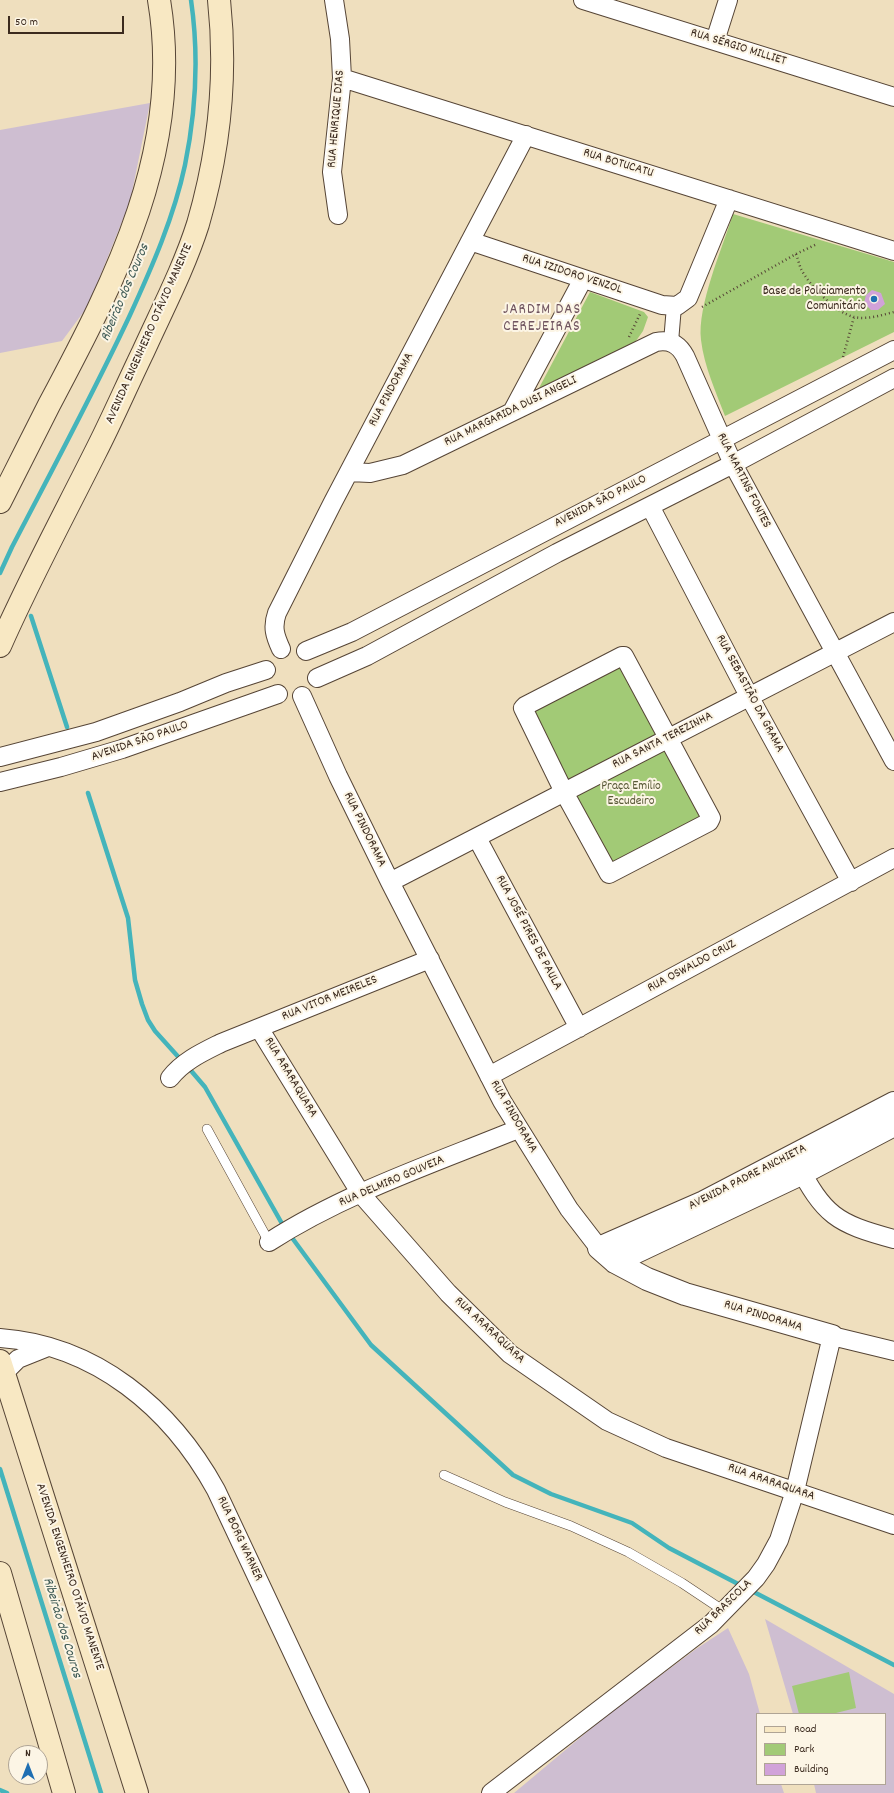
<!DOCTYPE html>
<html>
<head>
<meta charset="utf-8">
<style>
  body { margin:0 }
  #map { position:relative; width:894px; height:1793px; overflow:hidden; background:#efdfbe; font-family:Dekko,sans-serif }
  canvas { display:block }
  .legend { position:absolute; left:756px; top:1713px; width:130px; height:72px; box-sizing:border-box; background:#fcf5e5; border:1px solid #afa495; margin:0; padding:5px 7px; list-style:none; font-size:12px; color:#3b2a1e }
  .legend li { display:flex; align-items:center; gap:8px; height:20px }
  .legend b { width:20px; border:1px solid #afa495 }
  .north { position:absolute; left:8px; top:1745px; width:40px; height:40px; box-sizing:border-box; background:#fcf5e5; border:1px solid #afa495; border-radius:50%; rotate:0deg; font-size:11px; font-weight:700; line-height:16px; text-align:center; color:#3b2a1e }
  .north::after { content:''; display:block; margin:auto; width:14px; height:18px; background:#1f6fb2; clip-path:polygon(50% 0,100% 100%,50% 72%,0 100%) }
  .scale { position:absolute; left:8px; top:16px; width:116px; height:18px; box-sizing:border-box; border:2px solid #3b2a1e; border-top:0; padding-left:5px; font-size:12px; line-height:14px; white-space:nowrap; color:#3b2a1e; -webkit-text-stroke:3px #fcf5e5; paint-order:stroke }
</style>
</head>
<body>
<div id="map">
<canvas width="894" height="1793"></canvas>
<ul class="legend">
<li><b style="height:5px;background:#f8e8c3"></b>Road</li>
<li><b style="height:11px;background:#a2ca76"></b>Park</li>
<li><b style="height:11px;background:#d1a2d9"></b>Building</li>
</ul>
<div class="north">N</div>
<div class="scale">50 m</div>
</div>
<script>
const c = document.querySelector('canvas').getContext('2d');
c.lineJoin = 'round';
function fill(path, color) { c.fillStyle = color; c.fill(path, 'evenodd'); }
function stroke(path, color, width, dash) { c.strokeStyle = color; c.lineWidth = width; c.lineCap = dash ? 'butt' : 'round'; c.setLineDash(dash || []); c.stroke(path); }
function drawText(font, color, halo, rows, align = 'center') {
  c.font = font + ' Dekko,sans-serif'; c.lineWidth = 4; c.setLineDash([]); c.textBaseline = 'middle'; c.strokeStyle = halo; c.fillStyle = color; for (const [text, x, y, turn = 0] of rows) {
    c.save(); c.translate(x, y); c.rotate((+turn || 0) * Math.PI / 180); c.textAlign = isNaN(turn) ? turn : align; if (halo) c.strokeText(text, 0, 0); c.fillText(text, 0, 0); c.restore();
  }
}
const industrial = new Path2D(`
  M150,103L130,202L88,306L62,341L0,353V130Z
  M765,1619L894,1694V1793H816L814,1784H885V1714H793Z
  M728,1628L749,1674L760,1714H757V1784H781L784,1793H514L606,1716L696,1649Z`);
const green = new Path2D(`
  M733,214L894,262V332L725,416C716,392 704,366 701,340C697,306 722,249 733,214Z
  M590,292L644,312L648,317L643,331L631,348L539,388Z
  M620,661L701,817L610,866L532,710Z
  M849,1672L856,1708L832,1714H799L792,1686Z`);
const stream = new Path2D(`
  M0,573L12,547C52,470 93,394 130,315C152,267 174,217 185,165C196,111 199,55 191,0
  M31,616L67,727
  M88,793L128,918L135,980L142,1004L148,1020L155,1031L182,1061
  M187,1066L205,1087L285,1229
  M290,1235L371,1345L513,1475L551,1494L632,1523L669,1548L742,1586
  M0,1469L101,1793
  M750,1590L894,1665
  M0,1790L7,1793`);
const building = new Path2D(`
  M872,290L881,293L885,304L878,310H871L864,303L866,295Z`);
const path = new Path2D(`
  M796,254C798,259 799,264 801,269C809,285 836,313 854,317C867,320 882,315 894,312
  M702,307L796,254L817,244
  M629,337L640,314
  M843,357L854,317`);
const service = new Path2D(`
  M207,1129L269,1242
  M444,1475L505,1502L571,1526L628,1552L682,1583L724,1611`);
const pedestrian = new Path2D(`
  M671,342L674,306`);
const minor = new Path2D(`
  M334,0L340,39L342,78L332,172L338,215
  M583,0L894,97
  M715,41L728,0
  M342,78L894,251
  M470,241L662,305L677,306L688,298L729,199
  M512,412L583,279
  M349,472L370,473L403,465L656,342C670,339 679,345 685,356L733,464L894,761
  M650,506L749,696L851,882
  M281,649C275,636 272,627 277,613L333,502L526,135
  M306,651L352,632L894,350
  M622,656H624L711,818L709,822L609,874L564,792L523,708L525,706Z
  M317,678L367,656L557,553L733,464L894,378
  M302,696L338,776L390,882L502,1101L569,1209L599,1248
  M0,757L96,732L180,702L226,683L266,670
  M0,782L61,767L122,749L278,694
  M477,838L579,1028
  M390,882L894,622
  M259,1028L361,1194L448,1293L510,1354L607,1421L666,1448L894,1525
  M489,1076L894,858
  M170,1078C183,1061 203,1052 221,1043L430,959
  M796,1162C825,1216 835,1223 894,1239
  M269,1242C345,1193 435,1163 518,1129
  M0,1338C96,1345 171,1408 216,1490L318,1707L360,1793
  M4,1373L18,1359L48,1347
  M491,1793L711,1624L756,1578L766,1564L779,1540L795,1491L832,1336L894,1351`);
const tertiary = new Path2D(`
  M615,1262L803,1173L894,1125
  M832,1336L685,1294L647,1279L615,1262L599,1248L704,1202L894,1103`);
const secondary = new Path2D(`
  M0,502C16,470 33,437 49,405C116,279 184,148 159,0
  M0,646C29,580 63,517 95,453C112,420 127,385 143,352C162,310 184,268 198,224C219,152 227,74 219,0
  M0,1361L137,1793
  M0,1573L64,1793`);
const markers = [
  [874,299,4,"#1f6fb2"]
];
const streetNames = [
  ["RUA SÉRGIO MILLIET",738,48,17],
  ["RUA HENRIQUE DIAS",337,119,-85],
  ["RUA BOTUCATU",618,164,17],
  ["RUA IZIDORO VENZOL",572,275,18],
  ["AVENIDA ENGENHEIRO OTÁVIO MANENTE",150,334,-66],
  ["RUA PINDORAMA",392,390,-62],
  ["RUA MARGARIDA DUSI ANGELI",511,412,-26],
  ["RUA MARTINS FONTES",743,481,63],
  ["AVENIDA SÃO PAULO",601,502,-27],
  ["RUA SEBASTIÃO DA GRAMA",749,694,62],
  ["RUA SANTA TEREZINHA",663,741,-27],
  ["AVENIDA SÃO PAULO",140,742,-19],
  ["RUA PINDORAMA",364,830,64],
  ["RUA JOSÉ PIRES DE PAULA",528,933,62],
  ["RUA OSWALDO CRUZ",692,967,-28],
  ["RUA VITOR MEIRELES",330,999,-22],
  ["RUA ARARAQUARA",290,1078,59],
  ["RUA PINDORAMA",513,1117,60],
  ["AVENIDA PADRE ANCHIETA",748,1178,-27],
  ["RUA DELMIRO GOUVEIA",392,1182,-23],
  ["RUA PINDORAMA",763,1317,17],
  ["RUA ARARAQUARA",489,1331,43],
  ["RUA ARARAQUARA",771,1483,19],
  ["RUA BORG WARNER",239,1539,65],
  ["AVENIDA ENGENHEIRO OTÁVIO MANENTE",69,1577,72],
  ["RUA BRASCOLA",724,1608,-44]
];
const poiNames = [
  ["Base de Policiamento",866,292],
  ["Comunitário",866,307]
];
const parkNames = [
  ["Praça Emílio",631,787],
  ["Escudeiro",631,802]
];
const waterNames = [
  ["Ribeirão dos Couros",126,293,-67],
  ["Ribeirão dos Couros",61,1628,73]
];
const quarterNames = [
  ["JARDIM DAS",542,311],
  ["CEREJEIRAS",542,328]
];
fill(industrial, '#cebed1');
fill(green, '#a2ca76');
stroke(stream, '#44b4bb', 4.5);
fill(building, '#d1a2d9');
stroke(service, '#564536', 10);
stroke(pedestrian, '#564536', 16);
stroke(minor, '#564536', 20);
stroke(tertiary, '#564536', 24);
stroke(secondary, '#564536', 24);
stroke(path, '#564536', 2.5, [1, 3]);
stroke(service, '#fff', 9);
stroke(pedestrian, '#fff', 14);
stroke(minor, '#fff', 18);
stroke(tertiary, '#fff', 22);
stroke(secondary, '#f8e8c3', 22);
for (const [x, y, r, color] of markers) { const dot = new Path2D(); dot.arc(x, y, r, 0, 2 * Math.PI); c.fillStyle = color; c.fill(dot); stroke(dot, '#fcf5e5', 1.5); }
drawText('13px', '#3b2a1e', '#fcf5e5', streetNames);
drawText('13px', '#3b2a1e', '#fcf5e5', poiNames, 'right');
drawText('13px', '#5a5a38', '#fcf5e5', parkNames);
drawText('italic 14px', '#3e5a55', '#fcf5e5', waterNames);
c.letterSpacing = '1px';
drawText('15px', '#70545f', '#fcf5e5', quarterNames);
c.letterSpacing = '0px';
</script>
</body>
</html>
